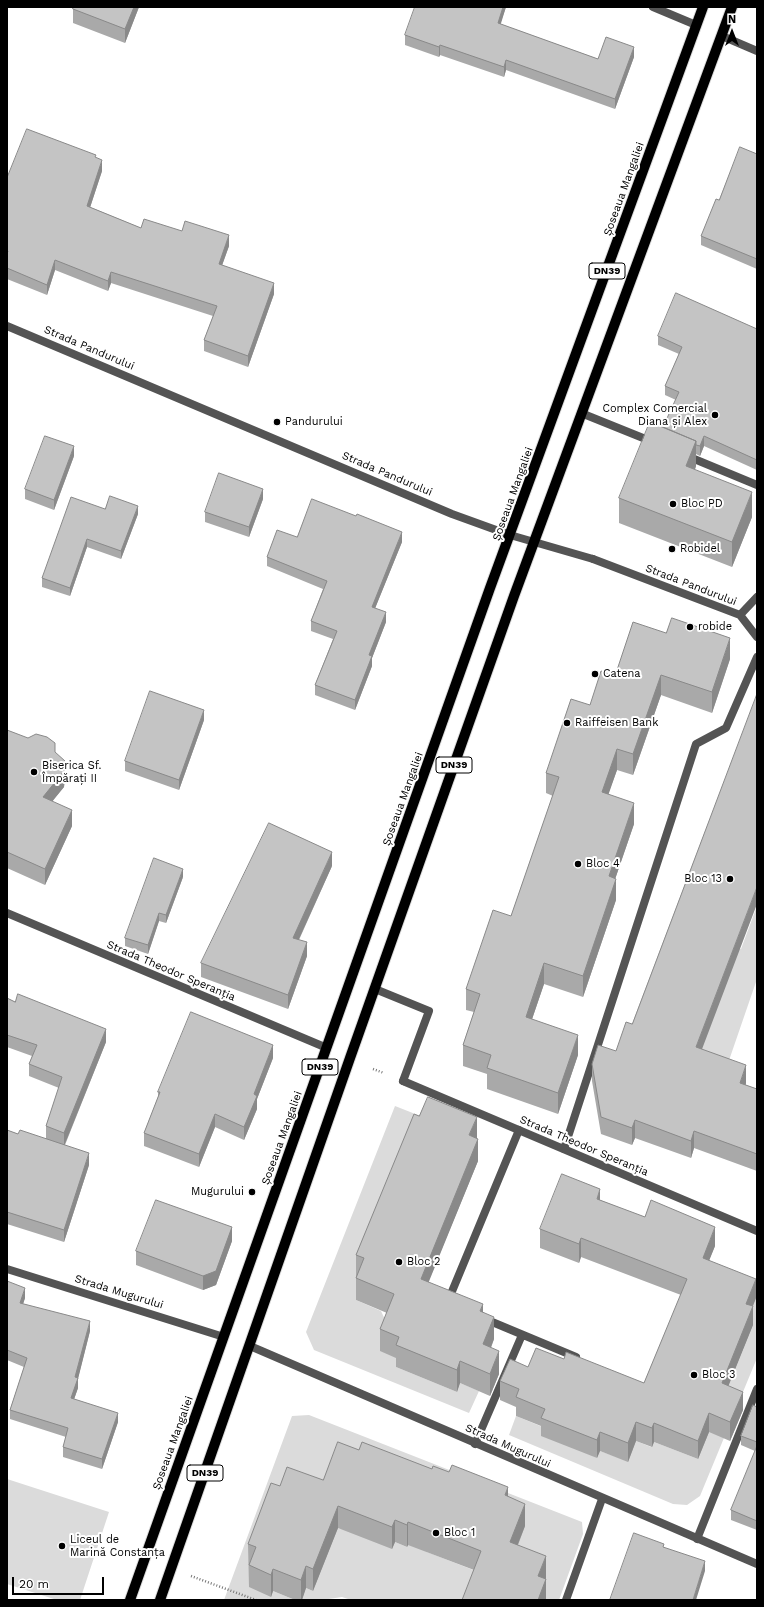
<!DOCTYPE html>
<html>
<head>
<meta charset="utf-8">
<style>
  body { margin:0 }
  #map { position:relative; width:764px; height:1607px; overflow:hidden; background:#fff; font-family:"Work Sans",sans-serif }
  canvas { display:block }
  .frame { position:absolute; inset:0; border:8px solid #000; pointer-events:none }
  .north { position:absolute; left:712px; top:12px; width:40px; height:40px; -webkit-text-stroke:3px #fff; paint-order:stroke; rotate:0deg; font-size:11px; font-weight:700; line-height:16px; text-align:center; color:#000 }
  .north::after { content:''; display:block; margin:auto; width:14px; height:18px; background:#000; clip-path:polygon(50% 0,100% 100%,50% 72%,0 100%) }
  .scale { position:absolute; left:12px; top:1577px; width:92px; height:18px; box-sizing:border-box; border:2px solid #000; border-top:0; padding-left:5px; font-size:12px; line-height:14px; white-space:nowrap; color:#000; -webkit-text-stroke:3px #fff; paint-order:stroke }
</style>
</head>
<body>
<div id="map">
<canvas width="764" height="1607"></canvas>
<div class="frame"></div>
<div class="north">N</div>
<div class="scale">20 m</div>
</div>
<script>
const c = document.querySelector('canvas').getContext('2d');
c.lineJoin = 'round';
function fill(path, color) { c.fillStyle = color; c.fill(path, 'evenodd'); }
function stroke(path, color, width, dash) { c.strokeStyle = color; c.lineWidth = width; c.lineCap = dash ? 'butt' : 'round'; c.setLineDash(dash || []); c.stroke(path); }
function drawText(font, color, halo, rows, align = 'center') {
  c.font = font + ' "Work Sans",sans-serif'; c.lineWidth = 4; c.setLineDash([]); c.textBaseline = 'middle'; c.strokeStyle = halo; c.fillStyle = color; for (const [text, x, y, turn = 0] of rows) {
    c.save(); c.translate(x, y); c.rotate((+turn || 0) * Math.PI / 180); c.textAlign = isNaN(turn) ? turn : align; if (halo) c.strokeText(text, 0, 0); c.fillText(text, 0, 0); c.restore();
  }
}
const green = new Path2D(`
  M757,906V979L725,1072L689,1059L733,946L741,949Z
  M395,1106L428,1119L356,1277V1300L381,1311L389,1328L399,1359L396,1367L457,1392L460,1383L479,1391L469,1413L314,1350L306,1332Z
  M711,1264L757,1285V1358L700,1496L687,1505L673,1504L509,1435L516,1416L545,1428L597,1458L600,1451L628,1461L636,1441L651,1447L654,1442L698,1459L697,1446L730,1382L753,1325Z
  M309,1415L582,1522L583,1534L559,1600H544L415,1492L248,1566L256,1569L273,1591L295,1600H224L292,1416Z
  M7,1479L109,1512L80,1600H57L7,1584Z
  M338,1528L395,1542L407,1547L411,1537L427,1552L481,1573L471,1600H351L342,1597L322,1600H302L306,1588L313,1591Z`);
const path = new Path2D(`
  M373,1069L384,1073
  M191,1576L256,1600`);
const service = new Path2D(`
  M581,413L653,442
  M687,456L757,485
  M375,989L429,1011L403,1081
  M564,1149L696,744L726,728L757,657
  M448,1301L519,1130
  M485,1319L576,1357
  M475,1444L522,1335
  M566,1600L602,1499`);
const minor = new Path2D(`
  M653,7L696,25
  M722,36L757,51
  M593,559L740,615L757,637
  M740,615L757,597
  M7,913L327,1048
  M403,1081L757,1231
  M7,1269L224,1337
  M250,1346L757,1564
  M697,1539L757,1389`);
const tertiary = new Path2D(`
  M7,326L452,514L510,535L593,559`);
const primary = new Path2D(`
  M130,1600L490,588L703,7
  M160,1600L350,1058L514,596L732,7`);
const wall = new Path2D(`
  M139,7L125,43L73,23V9Z
  M506,7L500,24L598,59L634,57L615,109L506,70L504,77L440,55L439,57L405,45V35Z
  M757,154V269L701,245V236L719,200Z
  M96,158L102,171L90,207L141,228L229,246L222,265L274,294L248,367L204,351V340L213,316L111,283L108,291L55,270L47,295L7,279V178Z
  M757,329V470L704,446L700,456L696,454V466L695,470L752,517L732,567L619,523V498L663,427L676,400L665,395V386L679,354L658,345V336Z
  M74,456L54,510L25,499V489Z
  M263,499L249,537L205,522V512Z
  M105,509L138,514L121,559L87,547L70,596L42,587V578Z
  M297,537L402,542L375,608L386,622L372,658V666L355,710L315,695V685L333,639L311,631V621L323,589L267,566V557Z
  M666,633L730,659L712,713L661,695L633,775L617,770L608,794L634,824L615,879L616,900L583,997L544,984L532,1019L578,1055L558,1114L487,1089V1074L463,1066V1045L474,1012L466,1010V989L511,916L553,796L546,793V773L590,705L615,676Z
  M204,720L179,790L125,771V761Z
  M7,730L55,752L65,777L64,787L52,801L72,826L45,885L7,868Z
  M332,866L299,940L307,956L288,1009L201,977V963Z
  M183,877L166,923L159,921L148,954L125,946V938Z
  M7,998L106,1042L65,1145L89,1165L64,1242L7,1224V1130L18,1134L46,1139V1126L59,1088L29,1076V1064L32,1056L7,1047Z
  M702,1049L746,1083V1085L757,1089V1171L694,1148L691,1158L635,1138L632,1145L601,1134L592,1081V1064L616,1051Z
  M273,1058L257,1099V1109L244,1140L215,1127L199,1167L144,1146V1133L158,1097V1092Z
  M419,1116L477,1139L478,1161L428,1282L483,1312L494,1339L491,1348L499,1374L490,1396L460,1383L457,1392L396,1367V1358L380,1351V1329L387,1313L356,1300V1255Z
  M600,1200L715,1246L709,1260L756,1298L753,1306V1325L728,1386L743,1410L730,1441L709,1432L698,1459L654,1442L652,1447L636,1441L628,1462L600,1451L597,1458L541,1436V1426L516,1416V1407L500,1400V1381L528,1367L564,1359L644,1383L681,1295L581,1257L579,1263L540,1248V1229Z
  M232,1241L216,1285L203,1290L136,1265V1251Z
  M7,1281L25,1298L23,1304L90,1331L78,1378V1388L74,1399L118,1422L102,1469L63,1457V1447L66,1437L10,1419V1410L24,1367L7,1360Z
  M757,1407V1530L731,1520V1510L755,1451L741,1445V1436Z
  M359,1450L432,1469L508,1497L525,1526L518,1545L546,1578V1600L474,1570L408,1545L407,1547L395,1542L392,1549L338,1528L313,1591L306,1588L302,1600H295L273,1591L271,1597L249,1587L248,1544L280,1486L323,1480Z`);
const shadedWall = new Path2D(`
  M134,7H139L125,43V29Z
  M503,7H506L498,33V23Z
  M440,45V55L439,57V47Z
  M634,47V57L615,109V99Z
  M506,60V70L504,77V67Z
  M102,160V171L87,217V206Z
  M229,235V246L219,274V264Z
  M55,260V270L47,295V285Z
  M111,272V283L108,291V281Z
  M274,283V294L248,367V356Z
  M704,436V446L700,456V446Z
  M696,441V466L686,492V466Z
  M74,446V456L54,510V500Z
  M263,489V499L249,537V527Z
  M752,492V517L732,567V542Z
  M138,506V514L121,559V551Z
  M402,532V542L372,616V607Z
  M87,539V547L70,596V588Z
  M386,612V622L372,658V666L355,710V700L369,655Z
  M730,638V659L712,713V692Z
  M661,675V695L633,775V754Z
  M204,710V720L179,790V780Z
  M617,749V770L602,813V792Z
  M65,761V777L64,787L43,813V797Z
  M634,803V824L609,897V876Z
  M72,810V826L45,885V869Z
  M332,852V866L293,952V938Z
  M183,869V877L166,923V915Z
  M616,879V900L583,997V976Z
  M757,887V904L696,1065V1047Z
  M159,913V921L148,954V945Z
  M307,942V956L288,1009V995Z
  M544,963V984L526,1037V1017Z
  M106,1029V1042L64,1146V1133Z
  M578,1035V1055L558,1114V1093Z
  M273,1045V1058L257,1099V1109L244,1140V1127L254,1094Z
  M746,1065V1083L740,1100V1083Z
  M215,1114V1127L199,1167V1154Z
  M477,1117V1139L469,1135Z
  M635,1120V1138L632,1145V1128Z
  M694,1131V1148L691,1158V1141Z
  M478,1139V1161L421,1301V1279Z
  M89,1153V1165L64,1242V1230Z
  M600,1189V1208L597,1199Z
  M232,1227V1241L216,1285L203,1290V1276Z
  M715,1227V1246L703,1276V1258Z
  M581,1238V1257L579,1263V1244Z
  M756,1279V1298L746,1322V1304Z
  M25,1288V1298L20,1313V1303Z
  M483,1304V1326L480,1311Z
  M753,1306V1325L722,1402V1383Z
  M494,1317V1339L483,1367V1344Z
  M90,1321V1331L77,1383L78,1378V1388L71,1408V1398L75,1377Z
  M499,1351V1374L490,1396V1374Z
  M460,1361V1383L457,1392V1370Z
  M743,1392V1410L730,1441V1422Z
  M118,1413V1422L102,1469V1459Z
  M709,1413V1432L698,1459V1441Z
  M636,1422V1441L628,1462V1443Z
  M654,1423V1442L652,1447V1428Z
  M600,1432V1451L597,1458V1440Z
  M508,1487V1509L505,1495Z
  M525,1504V1526L510,1564V1542Z
  M338,1506V1528L313,1591V1569Z
  M395,1520V1542L392,1549V1527Z
  M408,1522V1545L407,1547V1525Z
  M546,1556V1578L538,1598V1576Z
  M705,1561V1571L696,1600H693Z
  M306,1566V1588L302,1600H301V1580Z
  M273,1569V1591L271,1597V1575Z
  M546,1579V1600H538Z`);
const building = new Path2D(`
  M73,7H134L125,29L73,9Z
  M415,7H503L498,23L598,59L606,37L634,47L615,99L506,60L504,67L440,45L439,47L405,35Z
  M27,129L96,155L95,157L102,160L87,206L141,228L144,219L182,231L185,221L229,235L219,264L274,283L248,356L204,340L217,306L111,272L108,281L55,260L47,285L7,268V254L8,251H7V178Z
  M740,147L757,154V259L701,236L716,199L719,200Z
  M676,293L757,329V460L704,436L700,446L696,445V441L663,427L679,392L665,386L682,347L658,336Z
  M650,422L696,441L686,466L752,492L732,542L619,498Z
  M45,436L74,446L54,500L25,489Z
  M219,473L263,489L249,527L205,512Z
  M110,496L138,506L121,551L87,539L70,588L42,578L71,497L105,509Z
  M312,499L356,516L357,514L402,532L372,607L386,612L369,655L372,656L355,700L315,685L337,631L311,621L327,581L267,557L277,530L297,537Z
  M672,618L730,638L712,692L661,675L633,754L617,749L602,792L634,803L609,876L616,879L583,976L544,963L526,1017L578,1035L558,1093L487,1068L491,1055L463,1045L480,994L466,989L493,910L511,916L559,777L546,773L571,699L590,705L601,671L615,676L633,622L666,633Z
  M150,691L204,710L179,780L125,761Z
  M757,694V887L696,1047L746,1065L740,1083L757,1089V1154L694,1131L691,1141L635,1120L632,1128L601,1117L592,1064L598,1045L616,1051L626,1022L632,1024Z
  M7,730L28,738L36,734L47,737L55,743V752L65,761L64,771L43,797L72,810L45,869L7,852Z
  M269,823L332,852L293,938L307,942L288,995L201,963Z
  M154,858L183,869L166,915L159,913L148,945L125,938Z
  M18,994L106,1029L64,1133L46,1126L62,1077L29,1064L37,1045L7,1035V998L15,1002Z
  M191,1012L273,1045L254,1094L257,1096L244,1127L215,1114L199,1154L144,1133L160,1092H158Z
  M428,1097L477,1117L469,1135L478,1139L421,1279L483,1304L480,1311L494,1317L483,1344L499,1351L490,1374L460,1361L457,1370L396,1345L399,1337L380,1329L394,1294L356,1278L364,1258L356,1255L414,1114L419,1116Z
  M7,1130L18,1134L20,1130L89,1153L64,1230L7,1212Z
  M562,1174L600,1189L597,1199L645,1217L651,1200L715,1227L703,1258L756,1279L746,1304L753,1306L722,1383L743,1392L730,1422L709,1413L698,1441L654,1423L652,1428L636,1422L628,1443L600,1432L597,1440L541,1418L545,1409L516,1397L519,1389L500,1381L510,1359L528,1367L536,1348L564,1359L566,1352L644,1383L687,1279L581,1238L579,1244L540,1229Z
  M156,1200L232,1227L216,1271L203,1276L136,1251Z
  M7,1281L25,1288L20,1303L90,1321L75,1377L78,1378L71,1398L118,1413L102,1459L63,1447L68,1428L10,1410L27,1358L7,1350Z
  M753,1405L757,1407V1442L741,1436Z
  M338,1442L359,1450L362,1442L432,1469L433,1466L449,1472L452,1465L508,1487L505,1495L525,1504L510,1542L546,1556L538,1576L546,1579L538,1600H462L481,1551L408,1522L407,1525L395,1520L392,1527L338,1506L313,1569L306,1566L301,1580L273,1569L271,1575L249,1565L256,1547L248,1544L271,1483L280,1486L287,1467L323,1480Z
  M757,1446V1521L731,1510Z
  M634,1533L664,1544L663,1547L705,1561L693,1600H610Z`);
const markers = [
  [715,415,4,"#000"],
  [277,422,4,"#000"],
  [673,504,4,"#000"],
  [672,549,4,"#000"],
  [690,627,4,"#000"],
  [595,674,4,"#000"],
  [567,723,4,"#000"],
  [34,772,4,"#000"],
  [578,864,4,"#000"],
  [730,879,4,"#000"],
  [252,1192,4,"#000"],
  [399,1262,4,"#000"],
  [694,1375,4,"#000"],
  [436,1533,4,"#000"],
  [62,1546,4,"#000"]
];
const shields = [
  [607,271,36],
  [454,765,36],
  [320,1067,36],
  [205,1473,36]
];
const shieldNames = [
  ["DN39",607,271],
  ["DN39",454,765],
  ["DN39",320,1067],
  ["DN39",205,1473]
];
const streetNames = [
  ["Șoseaua Mangaliei",624,189,-70],
  ["Strada Pandurului",89,348,23],
  ["Strada Pandurului",387,474,23],
  ["Șoseaua Mangaliei",513,494,-70],
  ["Strada Pandurului",691,585,21],
  ["Șoseaua Mangaliei",403,799,-70],
  ["Strada Theodor Speranția",171,971,23],
  ["Șoseaua Mangaliei",282,1138,-70],
  ["Strada Theodor Speranția",584,1146,23],
  ["Strada Mugurului",119,1292,17],
  ["Șoseaua Mangaliei",173,1443,-70],
  ["Strada Mugurului",508,1446,24]
];
const poiNames = [
  ["Complex Comercial",707,409,"right"],
  ["Diana și Alex",707,422,"right"],
  ["Pandurului",285,422],
  ["Bloc PD",681,504],
  ["Robidel",680,549],
  ["robide",698,627],
  ["Catena",603,674],
  ["Raiffeisen Bank",575,723],
  ["Biserica Sf.",42,766],
  ["Împărați II",42,779],
  ["Bloc 4",586,864],
  ["Bloc 13",722,879,"right"],
  ["Mugurului",244,1192,"right"],
  ["Bloc 2",407,1262],
  ["Bloc 3",702,1375],
  ["Bloc 1",444,1533],
  ["Liceul de",70,1540],
  ["Marină Constanța",70,1553]
];
fill(green, '#dbdbdb');
stroke(primary, '#dbdbdb', 12);
stroke(path, '#767676', 2.5, [1, 2]);
stroke(service, '#545454', 8);
stroke(minor, '#545454', 8);
stroke(tertiary, '#545454', 8);
stroke(primary, '#000', 10);
fill(wall, '#a9a9a9');
fill(shadedWall, '#898989');
fill(building, '#c4c4c4');
stroke(building, '#898989', 1);
for (const [x, y, r, color] of markers) { const dot = new Path2D(); dot.arc(x, y, r, 0, 2 * Math.PI); c.fillStyle = color; c.fill(dot); stroke(dot, '#fff', 1.5); }
for (const [x, y, w] of shields) { const box = new Path2D(); box.roundRect(x - w / 2, y - 8, w, 16, 3); c.fillStyle = '#fff'; c.fill(box); stroke(box, '#000', 1); }
drawText('bold 10px', '#000', null, shieldNames);
drawText('11px', '#000', '#fff', streetNames);
drawText('11px', '#000', '#fff', poiNames, 'left');
</script>
</body>
</html>
